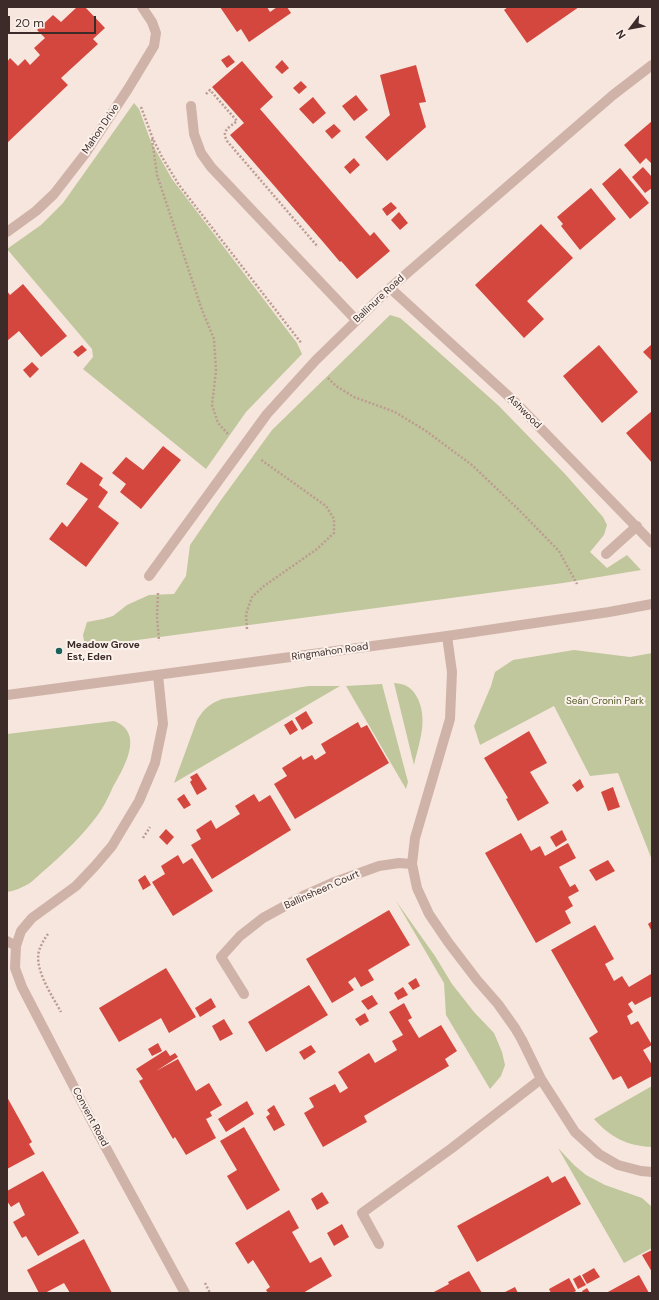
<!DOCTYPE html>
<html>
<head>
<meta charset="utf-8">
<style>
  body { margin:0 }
  #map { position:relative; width:659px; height:1300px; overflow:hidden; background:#f6e6de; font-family:"DM Sans",sans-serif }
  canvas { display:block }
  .frame { position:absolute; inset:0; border:8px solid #3c2b29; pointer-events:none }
  .north { position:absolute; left:611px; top:8px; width:40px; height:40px; -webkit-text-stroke:3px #fcf2ec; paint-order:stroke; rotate:238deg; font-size:11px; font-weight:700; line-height:16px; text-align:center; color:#3c2b29 }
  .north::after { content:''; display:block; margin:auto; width:14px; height:18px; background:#3c2b29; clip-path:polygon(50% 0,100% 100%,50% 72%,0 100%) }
  .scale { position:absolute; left:8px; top:16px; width:88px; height:18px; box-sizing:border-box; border:2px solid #3c2b29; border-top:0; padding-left:5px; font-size:12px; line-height:14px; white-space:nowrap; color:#3c2b29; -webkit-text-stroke:3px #fcf2ec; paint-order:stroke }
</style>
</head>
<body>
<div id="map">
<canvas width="659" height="1300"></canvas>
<div class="frame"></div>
<div class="north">N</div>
<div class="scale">20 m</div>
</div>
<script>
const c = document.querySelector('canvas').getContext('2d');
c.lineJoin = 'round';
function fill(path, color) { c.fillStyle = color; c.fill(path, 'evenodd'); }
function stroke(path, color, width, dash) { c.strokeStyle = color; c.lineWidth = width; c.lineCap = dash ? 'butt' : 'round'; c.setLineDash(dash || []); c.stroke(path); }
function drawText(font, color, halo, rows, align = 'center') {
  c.font = font + ' "DM Sans",sans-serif'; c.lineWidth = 4; c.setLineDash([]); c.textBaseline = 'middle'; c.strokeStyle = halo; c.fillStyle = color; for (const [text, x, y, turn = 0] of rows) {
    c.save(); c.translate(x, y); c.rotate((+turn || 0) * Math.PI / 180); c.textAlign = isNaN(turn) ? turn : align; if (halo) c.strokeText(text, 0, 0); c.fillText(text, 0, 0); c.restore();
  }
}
const green = new Path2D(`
  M134,103L139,109L151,142L172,179L297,343L302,354L246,412L206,469L83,369L93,357L92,349L7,249L41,225L63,203Z
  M390,315L400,318L406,323L499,406L565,474L603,517L607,525L604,535L590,552L607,568L627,555L641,570L563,583L85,647L83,635L87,622L103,619L113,616L127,605L149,595L174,594L186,576L190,545L221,500L272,430Z
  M574,650L630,657L652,653V860L618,773L590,776L554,706L480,745L474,726L491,686L495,672L513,660Z
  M394,683C406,684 412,687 418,699C428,721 419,743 414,765Z
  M382,684L408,782L406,789L346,686Z
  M309,686H340L174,783L197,720C204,709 209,704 222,699Z
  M114,721C146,733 123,769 112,789C108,798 103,808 97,816C83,835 64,853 46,869C41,873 35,879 30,883C23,887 15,891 7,892V734Z
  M396,901L435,956L452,984L474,1012L494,1033L502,1052L505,1065L501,1076L490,1089L446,1015L444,983Z
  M652,1086V1147C627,1146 610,1137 594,1119Z
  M558,1148L574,1165L586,1175L605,1185L642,1198L652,1207V1248L624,1263Z`);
const building = new Path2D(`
  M77,7H85L105,28L93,39L98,44L61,78L68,85L7,143V62L10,58L18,66L25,59L30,65L40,55L34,48L45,38L37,30L53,15L61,22Z
  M220,7H267L270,12L277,7H287L291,13L249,42L241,29L237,32Z
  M508,7H579L527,43L504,10Z
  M229,55L235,62L227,68L221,60Z
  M282,60L289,68L282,74L275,67Z
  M242,61L273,97L260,109L370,236L374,232L390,251L357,279L341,261L340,262L324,243L230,135L244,123L212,87Z
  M416,65L426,102L419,103L426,127L387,161L365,137L390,115L380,75Z
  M301,81L307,87L299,94L293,88Z
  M356,95L368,110L354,121L342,106Z
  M313,97L326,113L313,124L299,109Z
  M652,121V164L646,158L640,164L624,145Z
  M334,124L341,131L332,139L325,131Z
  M354,158L360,165L350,174L344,167Z
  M643,167L652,177V188L645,193L632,177Z
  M620,168L649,203L630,219L602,184Z
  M591,188L616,219L580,250L561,226L563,224L557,217Z
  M391,202L397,208L387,216L382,209Z
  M399,212L408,223L400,230L391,220Z
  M541,224L573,258L527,301L544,319L524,338L475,285Z
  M23,284L67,336L41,357L19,331L7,341V291L10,295Z
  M652,344V361L643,352Z
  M82,345L87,350L78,357L73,352Z
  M599,345L638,392L602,423L563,376Z
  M32,362L39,369L30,378L23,370Z
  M652,411V463L626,433Z
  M163,446L181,460L141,509L120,492L126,484L112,473L126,457L143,470Z
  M81,462L103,478L99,485L108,492L98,507L119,523L86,567L49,539L62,522L67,527L88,499L66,484Z
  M306,711L313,723L302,730L295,718Z
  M292,720L298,730L290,735L284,725Z
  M358,722L361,728L367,725L389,763L295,819L274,784L287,776L282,768L301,756L303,760L312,755L315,760L326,753L321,744Z
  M529,731L547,763L530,772L549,803L518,821L506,799L508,798L484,758Z
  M197,773L207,789L197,795L190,782L192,780L190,777Z
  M580,779L584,787L577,792L572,785Z
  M613,787L620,807L608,811L601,792Z
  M184,794L191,805L184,809L177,799Z
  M254,794L259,802L270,795L291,830L212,879L191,845L201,839L196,830L211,820L216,829L240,814L235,806Z
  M166,829L174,837L167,845L159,837Z
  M562,830L567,840L556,847L550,837Z
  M521,833L531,851L540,846L545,856L568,843L576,858L559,867L570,887L575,884L579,891L568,897L573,906L565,911L571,923L536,943L485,853Z
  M178,855L183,864L192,858L213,891L173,916L152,882L165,874L161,866Z
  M608,860L615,871L596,881L589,870Z
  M145,875L151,885L143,890L138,880Z
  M389,910L410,945L368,970L374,980L361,987L355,977L348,982L354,990L332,1003L306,959Z
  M652,921V932L648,924Z
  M595,925L614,959L605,964L614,981L622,976L629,987L651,974L652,975V996L635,1005L632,1001L628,1004L633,1012L627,1016L631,1025L638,1021L652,1045L643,1050L652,1065V1076L628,1089L621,1076L613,1080L589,1038L598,1032L551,950Z
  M166,968L196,1017L169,1033L161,1018L119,1042L99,1008Z
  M416,978L420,986L413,990L408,983Z
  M309,985L328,1015L266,1052L248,1022Z
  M403,987L408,995L398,1000L394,993Z
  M372,995L378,1004L368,1010L361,1001Z
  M211,998L216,1007L200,1017L195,1008Z
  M404,1003L412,1018L408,1020L419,1038L441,1025L457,1051L445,1059L449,1066L364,1116L367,1122L323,1147L304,1113L314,1107L309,1098L335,1084L340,1093L348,1088L338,1072L369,1053L375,1063L397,1050L392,1041L403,1035L389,1012Z
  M365,1013L369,1021L360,1026L355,1019Z
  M224,1019L233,1034L220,1041L212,1026Z
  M158,1043L162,1051L152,1056L148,1049Z
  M311,1045L316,1052L304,1060L299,1052Z
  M166,1050L170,1056L175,1053L178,1057L156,1071L178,1059L196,1091L209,1083L222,1105L210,1112L212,1116L206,1119L216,1138L186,1155L175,1137L173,1139L139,1081L143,1079L136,1069Z
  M7,1097L32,1142L29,1144L35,1154L7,1169Z
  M247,1101L254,1114L226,1132L218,1119Z
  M274,1105L285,1125L274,1131L266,1117L270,1114L267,1110Z
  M244,1127L280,1190L247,1210L227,1176L237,1170L220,1141Z
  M43,1171L79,1233L38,1256L26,1236L22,1238L13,1222L25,1215L19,1202L11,1207L7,1201V1191Z
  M548,1176L552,1183L565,1176L581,1204L477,1262L457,1226Z
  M322,1192L329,1203L317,1210L311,1199Z
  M289,1210L299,1228L292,1232L310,1263L321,1257L332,1276L303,1293H268L266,1290L270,1287L253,1260L248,1264L235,1243Z
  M342,1224L349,1237L334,1246L327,1233Z
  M84,1239L112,1293H70L64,1283L45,1293H39L27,1270Z
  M652,1250V1272L642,1255Z
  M594,1268L600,1277L587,1284L582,1275Z
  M469,1271L482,1293H432L449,1284L448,1282Z
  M580,1275L586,1285L578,1289L573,1279Z
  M639,1275L649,1293H606Z
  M569,1278L576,1291L572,1293H551L549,1289Z
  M515,1287L518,1293H503Z
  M587,1288L590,1293H583L582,1291Z`);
const path = new Path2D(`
  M206,94L210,90L237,121C229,128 221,130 227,141L318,247
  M141,107L153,139L162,157L179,185L302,344
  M152,139L157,175L202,310L214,339L216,371L212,405L218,423L228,434
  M328,378L336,386L354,397L395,412L426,431L472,465L518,509L559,551L577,584
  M158,593L157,616L159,641
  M247,629L246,614L252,597L264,586L317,549L334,533V519L326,506L260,459
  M143,838L150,827
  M48,934C45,938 42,943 40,948C32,967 52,995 61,1012
  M205,1283L210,1293`);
const minor = new Path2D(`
  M191,106L194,134L201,153L211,167L356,320
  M7,232L36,211L54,194L85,154L128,89L154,46L156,33L152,22L142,7
  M390,288L517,404L652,543
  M606,554L637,526
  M149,576L267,414L316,360L390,288L613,95L652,65
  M447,636L452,672L450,719L415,838L412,864L417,888L429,914L448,942L477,980L498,1004L515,1028L522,1040L541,1079L575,1132L599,1154L618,1165L641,1171L652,1172
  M158,675L163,724L155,763L139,801L112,846L95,866L76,886L32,918L21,931L16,946L15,968L22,987L99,1135L185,1293
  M7,941L16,946
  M244,994L221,957L240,936L263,918L305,895L332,883L379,866L399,863L412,864
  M379,1244L362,1213L452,1148L541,1079`);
const tertiary = new Path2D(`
  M7,695L447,636L609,612L652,604`);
const markers = [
  [59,651,4,"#19635a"]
];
const streetNames = [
  ["Mahon Drive",101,129,-56],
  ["Ballinure Road",379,299,-43],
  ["Ashwood",524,412,45],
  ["Ringmahon Road",330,652,-8],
  ["Ballinsheen Court",322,890,-24],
  ["Convent Road",90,1117,62]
];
const poiNames = [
  ["Meadow Grove",67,645],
  ["Est, Eden",67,657]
];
const parkNames = [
  ["Seán Cronin Park",605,701]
];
fill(green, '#c0c79c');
fill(building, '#d4473e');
stroke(path, '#bc9c92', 2.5, [2, 2]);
stroke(minor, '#d0b3a8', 10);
stroke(tertiary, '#d0b3a8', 10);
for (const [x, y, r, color] of markers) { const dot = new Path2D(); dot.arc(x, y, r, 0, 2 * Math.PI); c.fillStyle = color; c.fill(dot); stroke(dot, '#fcf2ec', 1.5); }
drawText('10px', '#3c2b29', '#fcf2ec', streetNames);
drawText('bold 10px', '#3c2b29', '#fcf2ec', poiNames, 'left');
drawText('10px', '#545d29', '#fcf2ec', parkNames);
</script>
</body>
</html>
